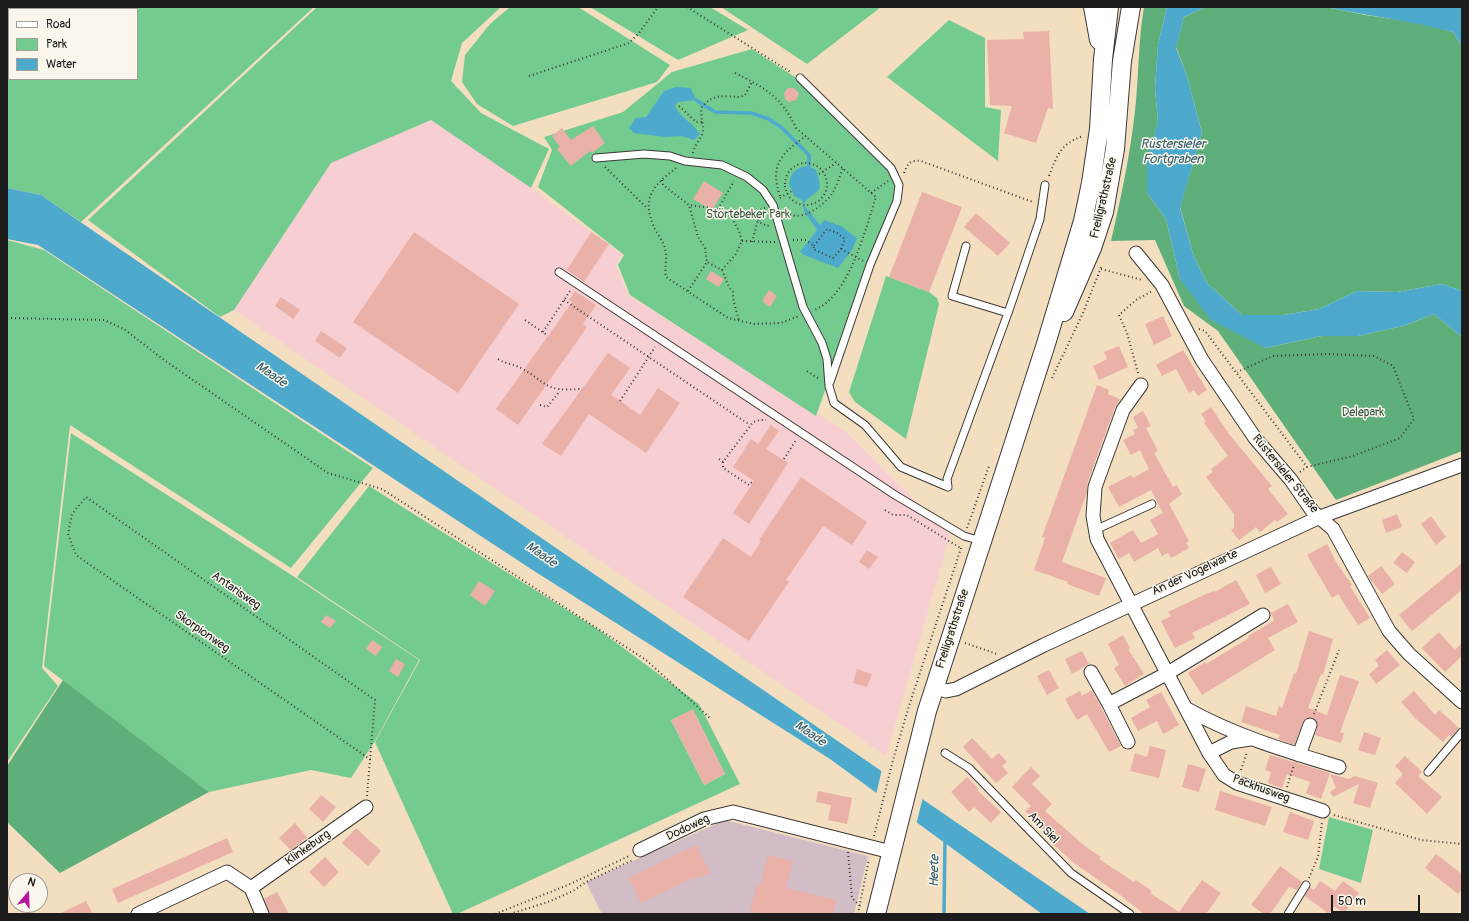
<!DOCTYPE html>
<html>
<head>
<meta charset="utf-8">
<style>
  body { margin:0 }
  #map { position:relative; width:1469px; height:921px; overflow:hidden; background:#f3dec0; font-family:Pangolin,sans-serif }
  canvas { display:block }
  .frame { position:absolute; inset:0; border:8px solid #1c1c1c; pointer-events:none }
  .legend { position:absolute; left:8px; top:8px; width:130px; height:72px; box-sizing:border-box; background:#fbf7ec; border:1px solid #a29f99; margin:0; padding:5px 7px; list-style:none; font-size:12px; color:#1c1c1c }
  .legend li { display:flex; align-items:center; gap:8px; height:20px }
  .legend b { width:20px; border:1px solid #a29f99 }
  .north { position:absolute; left:8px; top:873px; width:40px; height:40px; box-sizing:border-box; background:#fbf7ec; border:1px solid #a29f99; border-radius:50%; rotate:19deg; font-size:11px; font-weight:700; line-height:16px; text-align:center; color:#1c1c1c }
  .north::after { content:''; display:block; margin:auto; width:14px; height:18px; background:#b5179e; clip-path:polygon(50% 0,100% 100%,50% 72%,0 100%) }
  .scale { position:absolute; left:1331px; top:895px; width:89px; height:18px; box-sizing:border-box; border:2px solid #1c1c1c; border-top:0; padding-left:5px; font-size:12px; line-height:14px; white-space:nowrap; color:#1c1c1c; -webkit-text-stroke:3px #fbf7ec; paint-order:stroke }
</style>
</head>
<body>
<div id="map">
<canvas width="1469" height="921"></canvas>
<div class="frame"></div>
<ul class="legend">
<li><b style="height:5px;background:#fff"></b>Road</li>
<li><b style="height:11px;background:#74cb90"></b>Park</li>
<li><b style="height:11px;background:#4eaacc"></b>Water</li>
</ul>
<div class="north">N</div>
<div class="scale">50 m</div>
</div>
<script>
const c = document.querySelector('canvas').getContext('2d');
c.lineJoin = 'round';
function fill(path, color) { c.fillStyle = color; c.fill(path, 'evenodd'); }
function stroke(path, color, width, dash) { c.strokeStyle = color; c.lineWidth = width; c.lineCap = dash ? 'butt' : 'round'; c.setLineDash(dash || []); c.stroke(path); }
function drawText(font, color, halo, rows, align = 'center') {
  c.font = font + ' Pangolin,sans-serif'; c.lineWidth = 3; c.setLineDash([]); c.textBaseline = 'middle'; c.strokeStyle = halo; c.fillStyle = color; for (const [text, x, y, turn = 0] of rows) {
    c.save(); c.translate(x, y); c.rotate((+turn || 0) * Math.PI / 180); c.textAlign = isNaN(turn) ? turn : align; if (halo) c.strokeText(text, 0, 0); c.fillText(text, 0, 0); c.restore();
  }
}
const built = new Path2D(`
  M431,120L498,164L622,254L616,266L629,296L845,431L950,535L886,756L234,310L331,163Z`);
const industrial = new Path2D(`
  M725,820L868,856L854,914H602L586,882Z`);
const green = new Path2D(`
  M7,7H314L81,222L41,195L7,188ZM9,9H137V79H9Z
  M317,7H501L462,43L451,81L481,113L549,149L531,188L431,120L331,163L234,310L220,317L88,220Z
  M510,7H578L670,65L657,82L513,126L477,104L462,82L465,55L490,24Z
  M590,7H710L748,30L678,60Z
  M721,7H881L807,64Z
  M949,20L985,38V107L1001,110L998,161L887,77Z
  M752,49L798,79L889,169L895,185L894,196L816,416L630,295L618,265L624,255L538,187L552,150L544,137L623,112L672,72Z
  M7,240L44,250L373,468L291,568L70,425L42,668L58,686L7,762Z
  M886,276L929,292L937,298L939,304L906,439L855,402L849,392Z
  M71,433L296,578L419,660L375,741L351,778L311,770L209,792L44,666Z
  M369,486L599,630L699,704L740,784L457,914H453L375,742L420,660L297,577ZM693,710L725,774L704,785L671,720Z
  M1329,817L1373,830L1361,883L1319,869Z`);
const forest = new Path2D(`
  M1144,7H1167L1158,45L1155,88L1158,122L1147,162V193L1166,219L1180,279L1265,348L1322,336H1358L1403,326L1434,314L1462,337V451L1336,500L1218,331L1184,306L1155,240L1111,241C1121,198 1130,155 1135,111C1139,76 1138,42 1144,7Z
  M1206,7H1326L1365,15L1419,23L1453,32L1462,46V291L1442,284L1397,292L1357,291L1319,309L1284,315H1242L1207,283L1194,257L1180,207L1202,133L1187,76L1176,47L1184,17Z
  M63,680L209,792L60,873L7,822V766Z`);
const water = new Path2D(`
  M1167,7H1206L1184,17L1176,48L1187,76L1202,133L1180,208L1194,257L1207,283L1242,315H1284L1319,309L1357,291L1397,292L1442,284L1462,291V337L1434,314L1403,326L1358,336H1322L1265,348L1211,320L1180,279L1166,219L1147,193V162L1158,121L1155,88L1158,45Z
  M1326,7H1462V46L1453,32C1411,21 1369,16 1326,7Z
  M676,87L691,88L696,100L678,102L675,106C681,118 693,123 700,134L694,140L681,136L665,137L634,133L629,128L636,118L646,117L664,91Z
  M808,166L816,170C825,196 817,188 803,204L820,225L824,220L841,226L857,238L852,250L838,268L804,255L800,252L817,230L804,211L802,200L794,196L789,184C791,172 796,167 808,166Z
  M7,188L41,195L1090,914H1042L830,759L531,569L38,245L7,239Z`);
const pier = new Path2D(`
  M882,769L923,797L916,825L876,795Z`);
const stream = new Path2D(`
  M696,100L715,112L751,113L769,119L782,128L809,155V170
  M944,914L945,839`);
const building = new Path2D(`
  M1049,31L1053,109L1048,108L1036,143L1004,133L1012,106L990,105L987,40L1024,39L1023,32Z
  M788,88H794L799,93L796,100L789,102L785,99L784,93Z
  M593,126L605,143L592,153L590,151L571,166L557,149L560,147L552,136L562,128L571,140Z
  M704,181L723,193L712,210L693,199Z
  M922,192L962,207L929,292L889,277Z
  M976,213L1010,243L998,256L964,227Z
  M414,232L519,304L458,393L353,322Z
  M591,232L609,244L584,282L567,270Z
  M711,271L724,279L719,287L706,279Z
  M769,290L777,296L770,307L762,301Z
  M575,291L596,305L583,324L587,327L518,425L496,409L572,302L569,300Z
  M281,297L300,310L293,319L275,306Z
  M1163,316L1172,336L1154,345L1145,324Z
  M321,331L347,348L340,358L315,341Z
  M1119,346L1128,367L1099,380L1093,366L1107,359L1104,352Z
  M1183,350L1207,390L1198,396L1194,390L1189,393L1176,369L1162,376L1156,365Z
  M608,353L630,368L611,395L620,401L640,415L658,388L680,403L646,453L589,414L561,456L542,444Z
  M1097,385L1109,390L1108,394L1120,399L1115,407L1087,484V492L1062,562L1106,578L1099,596L1067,584L1068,582L1034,570L1045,538L1042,537Z
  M1211,407L1229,434L1272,486L1268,489L1288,514L1277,522L1275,520L1260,532L1256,527L1239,540L1231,530L1234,528V514L1206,477L1213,472L1211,469L1228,456L1204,423L1206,421L1201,414Z
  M1143,411L1151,426L1146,428L1158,451L1154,453L1173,487L1177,485L1182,494L1169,504L1189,541L1186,543L1189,548L1171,558L1168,553L1162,556L1158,548L1134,562L1129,553L1119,559L1110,543L1133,530L1141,543L1158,534L1150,520L1163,513L1151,490L1119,507L1108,487L1131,475L1133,478L1149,469L1140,450L1131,455L1123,440L1135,434L1133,430L1138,428L1133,417Z
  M771,425L779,431L766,449L788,463L749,524L733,513L754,481L733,467L751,439L758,444Z
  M801,477L867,522L852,545L823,526L786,580L789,582L749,641L683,597L723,538L751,557L761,541L759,540Z
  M1397,514L1402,527L1386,533L1382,520Z
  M1431,516L1446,537L1436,545L1421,524Z
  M1327,544L1336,562L1352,585L1350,586L1370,618L1358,625L1338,594L1332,598L1307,555Z
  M867,550L878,557L869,569L859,562Z
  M1402,552L1415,562L1407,573L1393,563Z
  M1462,563V590L1412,631L1399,615Z
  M1381,566L1395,584L1382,594L1368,576Z
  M1271,567L1281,584L1265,593L1256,575Z
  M1236,580L1250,604L1192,633L1195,638L1175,648L1161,621L1171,616L1168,612L1208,593L1214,591L1215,592Z
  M479,581L495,591L485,606L470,595Z
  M1288,604L1298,622L1268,638L1275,650L1202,695L1188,673L1205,662L1206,664L1249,638L1248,636L1274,621L1271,613Z
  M326,615L336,621L330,628L321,622Z
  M1309,631L1333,639L1323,675L1321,674L1308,708L1327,715L1340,675L1359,681L1340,732L1344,733L1341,743L1315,735L1318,724L1312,717L1305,719L1303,722L1294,745L1278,739L1280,735L1241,722L1246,706L1276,716L1279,706L1282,708L1294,673L1296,674Z
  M1439,632L1455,650L1462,643V656L1445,672L1422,648Z
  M1123,635L1130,648L1128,649L1144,674L1125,686L1114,668L1119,665L1108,644Z
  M372,640L382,647L376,656L366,649Z
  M1387,650L1400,665L1376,684L1369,674L1379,666L1375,660Z
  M1082,651L1089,664L1072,674L1065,659Z
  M396,659L405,664L398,677L389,671Z
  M857,669L872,674L867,687L853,683Z
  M1049,670L1059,688L1047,695L1037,676Z
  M1092,690L1121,746L1109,752L1087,714L1077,720L1065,699L1080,691L1082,696Z
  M1414,691L1435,715L1439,710L1459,728L1451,737L1449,735L1443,742L1415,718L1401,702Z
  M1161,692L1179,725L1163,734L1157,721L1138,731L1131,718L1150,707L1146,700Z
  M693,709L725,774L704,785L671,720Z
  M1364,732L1381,738L1375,755L1358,750Z
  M972,738L992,759L999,753L1007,762L1002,766L1008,773L996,783L963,747Z
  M1150,746L1166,750L1159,778L1130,771L1135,753L1147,757Z
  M1270,755L1330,773L1321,799L1306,793L1310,782L1287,774L1282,788L1268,783L1271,772L1265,770Z
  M1405,756L1422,772L1418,776L1442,797L1427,814L1395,783L1403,774L1395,766Z
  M1188,764L1206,769L1199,792L1182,787Z
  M1031,767L1040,776L1032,784L1052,804L1045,811L1086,847L1101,857L1099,859L1134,882L1136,880L1152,891L1150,893L1179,912L1202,880L1221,893L1206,914H1144L1123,897L1074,863L1053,844L1055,841L1025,811L1031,806L1012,787Z
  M1330,774L1349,779L1355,776L1378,783L1370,808L1353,803L1359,784L1333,797L1330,792L1336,788Z
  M967,777L979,789L977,790L1001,812L991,823L974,807L969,812L951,792Z
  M818,791L852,798L847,824L828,820L831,805L816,802Z
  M1220,791L1272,807L1265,826L1215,810Z
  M321,795L336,807L323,822L309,809Z
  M1290,812L1314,821L1308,840L1283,832Z
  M295,823L307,837L291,850L279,838Z
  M356,828L381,851L368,866L342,843Z
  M227,838L233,852L118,903L112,889Z
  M696,845L710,873L696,879L695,877L641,903L629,878Z
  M1436,854L1462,874V889L1458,894L1425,868Z
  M768,855L793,861L786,888L837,900L833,914H762L750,911L757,885L760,886Z
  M325,857L339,872L324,887L309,872Z
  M1280,866L1302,882L1297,890L1289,887L1270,914H1264L1251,905Z
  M1320,881L1335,891L1343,881L1359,893L1344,913L1334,906L1329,914L1305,896L1310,887L1314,890Z
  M277,892L289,914H270L264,899Z
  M86,901L93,914H59Z`);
const path = new Path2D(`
  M687,7L792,73
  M735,73C765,88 781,96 796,128L876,197C865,230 849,297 814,310
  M529,76L629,43L639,33L658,7
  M679,106L696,122H702L701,108C715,92 722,97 741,97L745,95L752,82
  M693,153C695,141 707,136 702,122
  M785 184a21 21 0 1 1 42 0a21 21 0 1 1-42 0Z
  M605,167L648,209
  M676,168C653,186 641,197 654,227C657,234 664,242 665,249C668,258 664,268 666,277L728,318L754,324L781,323L799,316
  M904,173C908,163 910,160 921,161L1033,202
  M819,174L836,163
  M1049,176C1057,156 1060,144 1083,136
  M662,180L663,185L689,205L718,209L728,213L734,222L739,231L742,241L736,254L722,270L707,262
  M871,193L888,181
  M780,196C769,165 782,153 806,136
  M780,198L792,191
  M765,208L760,210L757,217L759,222L767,226L770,225
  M785,208C794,228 826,205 833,192C837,185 840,176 843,168
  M718,209L734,181
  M793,240H806L814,246L813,249L833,258L841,249L845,239L837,233L827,229L814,246
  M742,241L775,242
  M752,242L758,220
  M841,249L863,261
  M1101,269L1142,280
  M722,270L729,287L733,292V298L739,321
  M688,291L707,262L705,248L698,237L689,205
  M564,300L750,425
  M7,318L104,320L124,329L164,360L328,473L382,489L646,660L711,719
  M525,320L547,335
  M1199,329L1205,331L1307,467L1353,456L1400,438L1414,419L1393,366L1374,356L1327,354L1273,356L1237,372
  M543,332L570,291
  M498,359C508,365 514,364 521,368C548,383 544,392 580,389
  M807,371L819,379
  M1138,373L1127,333L1119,315L1136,300L1152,291
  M1052,378L1083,313L1102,265
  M620,401L655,347
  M540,405L547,407L560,391
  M719,459L723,462L753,422L760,420H766
  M784,459L796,440
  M723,462V468L749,485L752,482
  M1300,472L1307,467
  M885,510L893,515H907L962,549
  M967,528L989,466
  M965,643L997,654
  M1314,714L1339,650
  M1241,770L1247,752
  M1287,787L1294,765
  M367,796L375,700L86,497L72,514L68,534L76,555L371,760
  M1334,815L1421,840L1462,844
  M874,836L893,760L909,706L962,545
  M848,852L852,898L860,906
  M1309,878L1318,857L1322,822
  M495,914L568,885L629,856
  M510,914L548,902L573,891L586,882L633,860
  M858,914L869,859`);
const lane = new Path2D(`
  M800,78L891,168L899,185L897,201L870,265L830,382
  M596,158L644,154L670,156L685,161L722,165L747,177L763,190L773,205L803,307L822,343L827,359L829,386L834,403L865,425L901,467L948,487
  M966,246L952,296L1008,313
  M559,272L895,495L964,536L981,541
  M948,487L947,479L1008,313L1040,219L1045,185
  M1095,530L1152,504
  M945,753L969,768L1071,873L1130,914
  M1428,772L1462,732
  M1288,914L1306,885`);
const street = new Path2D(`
  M1136,253L1162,285L1202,360L1255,438L1291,480L1313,512L1333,529L1389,631L1409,654L1462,702
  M1141,385L1123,410L1095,487L1093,516L1097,539L1209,753L1224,775L1237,783L1323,811
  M1091,672L1109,704L1168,673L1263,615
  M934,687L946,691L956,689L1044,645L1320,517L1462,465
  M1109,704L1128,742
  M1187,709C1235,736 1287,751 1339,767
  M1209,753L1231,742L1250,739
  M1299,755L1310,725
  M640,850L704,819L733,812L891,852
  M251,888L366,807
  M138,914L227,872L251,888L262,914`);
const secondary = new Path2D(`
  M1093,7L1099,40
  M1064,312L1092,248L1104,212L1115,149L1122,61L1131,7
  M876,914L927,711L1045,347L1083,221L1091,183L1099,129L1103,59L1109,7`);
const streetNames = [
  ["Freiligrathstraße",1104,198,-77],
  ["Rüstersieler Straße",1285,474,51],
  ["An der Vogelwarte",1195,573,-25],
  ["Antarisweg",236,591,35],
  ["Freiligrathstraße",953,629,-72],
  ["Skorpionweg",202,632,35],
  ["Packhusweg",1261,789,20],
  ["Dodoweg",688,828,-25],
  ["Am Siel",1043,828,46],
  ["Klinkeburg",308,848,-35]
];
const parkNames = [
  ["Störtebeker Park",748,215],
  ["Delepark",1363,413]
];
const waterNames = [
  ["Rüstersieler",1173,145],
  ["Fortgraben",1173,160],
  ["Maade",271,375,34],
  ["Maade",541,555,34],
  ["Maade",810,734,34],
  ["Heete",935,871,-89]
];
fill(built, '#f7cfd2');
fill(industrial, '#d2bdc6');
fill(green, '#74cb90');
fill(forest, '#5faf7a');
fill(water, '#4eaacc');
fill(pier, '#f3dec0');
stroke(stream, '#4eaacc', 3.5);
fill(building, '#e9b1a8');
stroke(lane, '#3c3935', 9);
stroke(street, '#3c3935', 15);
stroke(secondary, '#3c3935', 20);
stroke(path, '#3c3935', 2, [1, 3]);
stroke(lane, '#fff', 7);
stroke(street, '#fff', 13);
stroke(secondary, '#fff', 18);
drawText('12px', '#1c1c1c', '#fbf7ec', streetNames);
drawText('12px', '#3b5945', '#fbf7ec', parkNames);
drawText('italic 13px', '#325c6b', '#fbf7ec', waterNames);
</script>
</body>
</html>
